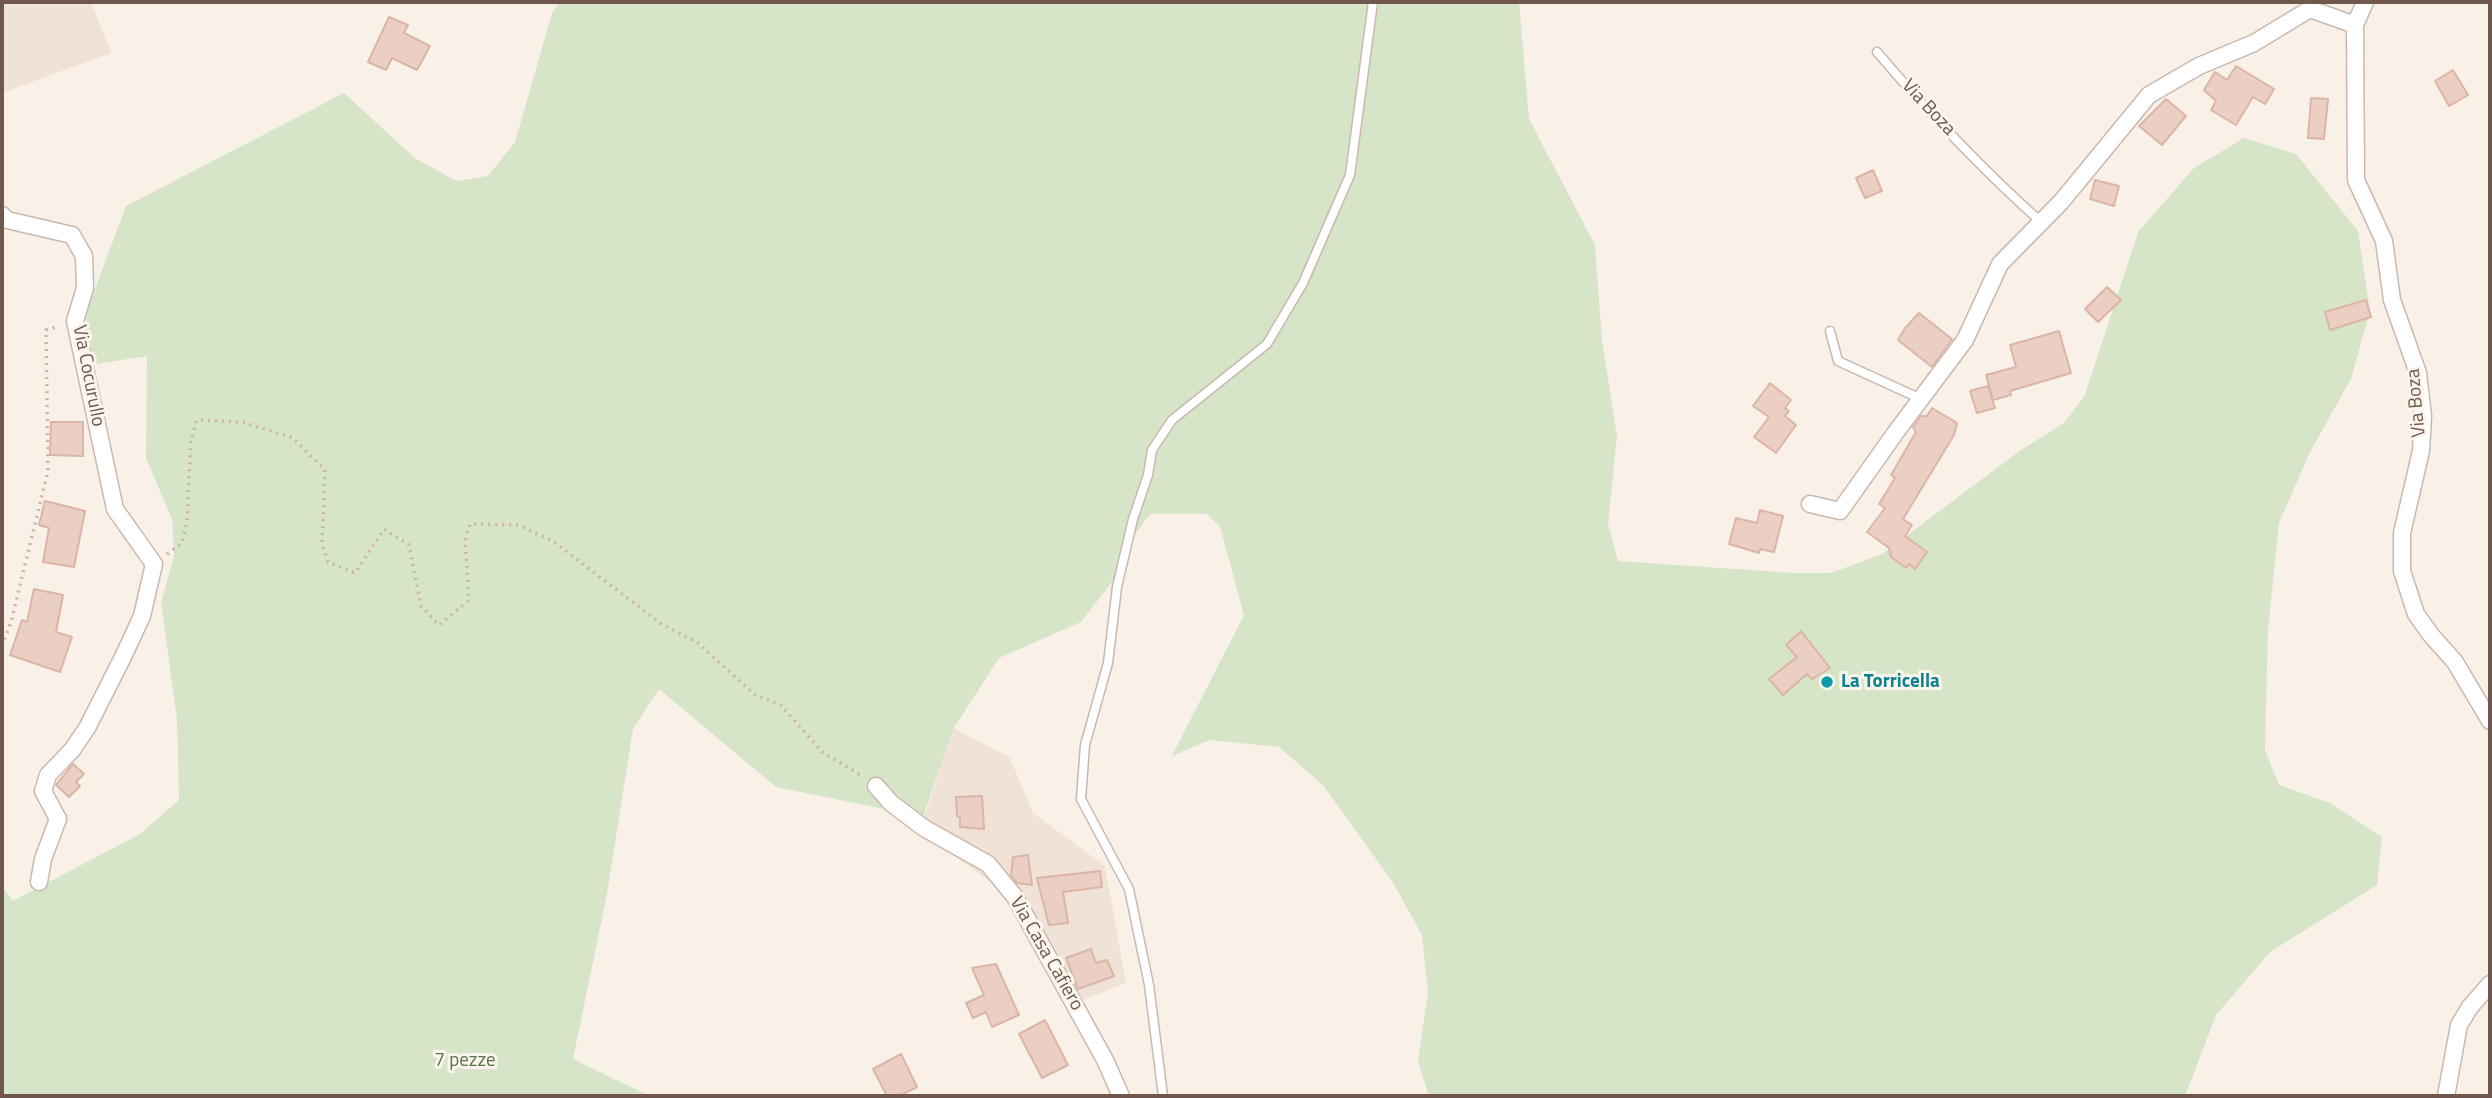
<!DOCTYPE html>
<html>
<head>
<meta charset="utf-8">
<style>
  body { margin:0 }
  #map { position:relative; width:2492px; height:1098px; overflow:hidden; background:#f9f1e8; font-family:"Titillium Web",sans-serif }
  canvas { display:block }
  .frame { position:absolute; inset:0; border:4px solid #70584f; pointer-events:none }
</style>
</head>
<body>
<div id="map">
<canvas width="2492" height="1098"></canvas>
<div class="frame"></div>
</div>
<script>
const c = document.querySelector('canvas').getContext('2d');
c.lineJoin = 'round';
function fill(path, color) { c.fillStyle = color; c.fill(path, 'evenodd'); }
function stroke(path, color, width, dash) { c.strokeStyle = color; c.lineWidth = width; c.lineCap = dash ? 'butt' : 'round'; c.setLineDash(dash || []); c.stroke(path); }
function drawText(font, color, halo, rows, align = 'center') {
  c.font = font + ' "Titillium Web",sans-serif'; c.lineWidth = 6; c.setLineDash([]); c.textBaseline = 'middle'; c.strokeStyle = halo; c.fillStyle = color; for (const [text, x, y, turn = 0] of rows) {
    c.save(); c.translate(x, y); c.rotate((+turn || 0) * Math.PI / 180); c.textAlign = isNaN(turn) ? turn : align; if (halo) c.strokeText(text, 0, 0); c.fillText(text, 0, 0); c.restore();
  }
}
const residential = new Path2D(`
  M2,2H91L111,53L2,93Z
  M954,728L1010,758L1033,813L1105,866L1126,983L1066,1007L1004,892L920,830Z`);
const green = new Path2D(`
  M560,2H1519L1529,119L1595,245L1602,340L1617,436L1608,524L1618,561L1794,573H1831L1882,554L2021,450L2064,423L2085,395L2138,232L2194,168L2244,138L2296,154L2358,231L2370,311L2351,379L2310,452L2279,523L2268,630L2265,750L2279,785L2330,803L2382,837L2377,885L2270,952L2216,1015L2185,1096H1429L1418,1061L1428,992L1422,935L1392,881L1323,785L1279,747L1210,740L1172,756L1244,615L1220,527L1207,514H1150L1129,542L1115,578L1081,622L999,658L954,728L923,817L776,787L659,689L633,729L607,894L573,1059L645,1094V1096H2V887L13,901L140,834L179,800L177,719L161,603L174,556L172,519L146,458L147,356L90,365L83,321L126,206L344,93L416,159L457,181L488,176L515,142L552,13Z`);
const building = new Path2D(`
  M389,17L408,25L404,33L430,46L417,70L392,58L386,70L368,62Z
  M2236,66L2274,89L2265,104L2253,97L2236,125L2211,110L2216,101L2204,90L2215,72L2227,80Z
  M2453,70L2468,95L2449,106L2435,81Z
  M2311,98L2328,99L2324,139L2308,138Z
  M2166,99L2186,116L2162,145L2139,126Z
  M1873,170L1882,191L1865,198L1856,178Z
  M2095,180L2119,186L2114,206L2090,199Z
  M2107,287L2121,300L2098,322L2085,309Z
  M2366,300L2371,317L2330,330L2325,312Z
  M1919,313L1952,339L1932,367L1898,340L1905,328Z
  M2059,331L2071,373L2010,391L2011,395L1993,400L1986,375L2016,367L2010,345Z
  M1770,383L1791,400L1785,408L1789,411L1785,416L1796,425L1776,453L1754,437L1769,417L1753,406Z
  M1988,386L1995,408L1977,413L1970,391Z
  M1932,408L1957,423L1954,435L1903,519L1912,525L1905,536L1927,552L1915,569L1909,564L1906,568L1891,557L1889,548L1867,532L1885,508L1879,504L1895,478L1891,475L1916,432L1913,427L1921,416H1927Z
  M51,422H83V456L50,455Z
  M45,501L85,511L74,567L43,562L49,528L39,525Z
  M1760,510L1783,516L1774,552L1760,549L1759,553L1729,544L1736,518L1757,523Z
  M34,589L63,595L56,632L72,637L60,672L10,655L22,620L27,622Z
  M1801,631L1830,668L1812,679L1807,674L1783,695L1769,679L1797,657L1786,645Z
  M73,764L84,774L76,782L80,786L69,797L56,785Z
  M982,796L984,829L960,827V818L957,816L956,797Z
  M1028,855L1032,885L1017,883L1011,875L1013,857Z
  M1100,871L1102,887L1063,892L1068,923L1049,925L1037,878Z
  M1091,949L1096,963L1107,960L1114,976L1078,989L1066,958Z
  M996,964L1019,1015L992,1027L986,1012L973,1018L966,1003L984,995L972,968Z
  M1045,1020L1068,1065L1042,1078L1019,1034Z
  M901,1054L917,1087L899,1096H887L873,1069Z`);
const path = new Path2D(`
  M167,554L182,543L187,521L191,440L197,420L242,422L293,438L325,470L322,544L328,562L355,573L384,529L409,545L421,606L439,625L469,600L465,540L470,524L518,525L553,541L660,623L698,643L755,695L781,705L822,752L862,776
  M2,646L11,622L48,471L46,330L59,326`);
const lane = new Path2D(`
  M1877,52C1928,112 1983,170 2041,222
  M1830,331L1838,361L1921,399
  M1163,1096L1149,985L1129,889L1081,799L1085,745L1108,663L1117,587L1133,519L1148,475L1152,450L1172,420L1267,344L1303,283L1350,175L1373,2`);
const street = new Path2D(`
  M2365,2L2355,25L2356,180L2384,241L2392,300L2418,373L2423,416L2421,451L2402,533V571L2416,614L2431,635L2455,662L2490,721
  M2,215L7,220L72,235L84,256L85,288L75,321L115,509L154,564L142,616L123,657L87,728L72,750L48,775L43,791L58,819L43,859L39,882
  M1810,504L1840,511L1896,432L1965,340L2000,264L2061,202L2149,95L2199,66L2254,43L2310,9L2355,25
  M876,786L891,803L924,828L988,864L1015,897L1105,1060L1121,1096
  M2446,1096L2459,1025L2470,1007L2490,984`);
const markers = [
  [1827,682,7,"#0f9aa8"]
];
const streetNames = [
  ["Via Boza",1928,108,47],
  ["Via Cocurullo",88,376,79],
  ["Via Boza",2417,403,-95],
  ["Via Casa Cafiero",1046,954,60]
];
const cultureNames = [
  ["La Torricella",1841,682]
];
const parkNames = [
  ["7 pezze",465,1061]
];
fill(residential, '#f0e2d7');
fill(green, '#d6e5c8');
fill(building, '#ebcfc3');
stroke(building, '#dbb5a6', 2);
stroke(lane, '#cab8af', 11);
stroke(street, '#cab8af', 19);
stroke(path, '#d0b2a6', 3.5, [2, 5]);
stroke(lane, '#fff', 8);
stroke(street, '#fff', 16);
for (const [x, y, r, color] of markers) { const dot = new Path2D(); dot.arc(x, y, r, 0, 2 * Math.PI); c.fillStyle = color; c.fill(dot); stroke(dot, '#fcf5ed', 2.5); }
drawText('19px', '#70584f', '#fcf5ed', streetNames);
drawText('bold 19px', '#0d838f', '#fcf5ed', cultureNames, 'left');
drawText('19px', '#5a7449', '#fcf5ed', parkNames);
</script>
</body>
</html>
